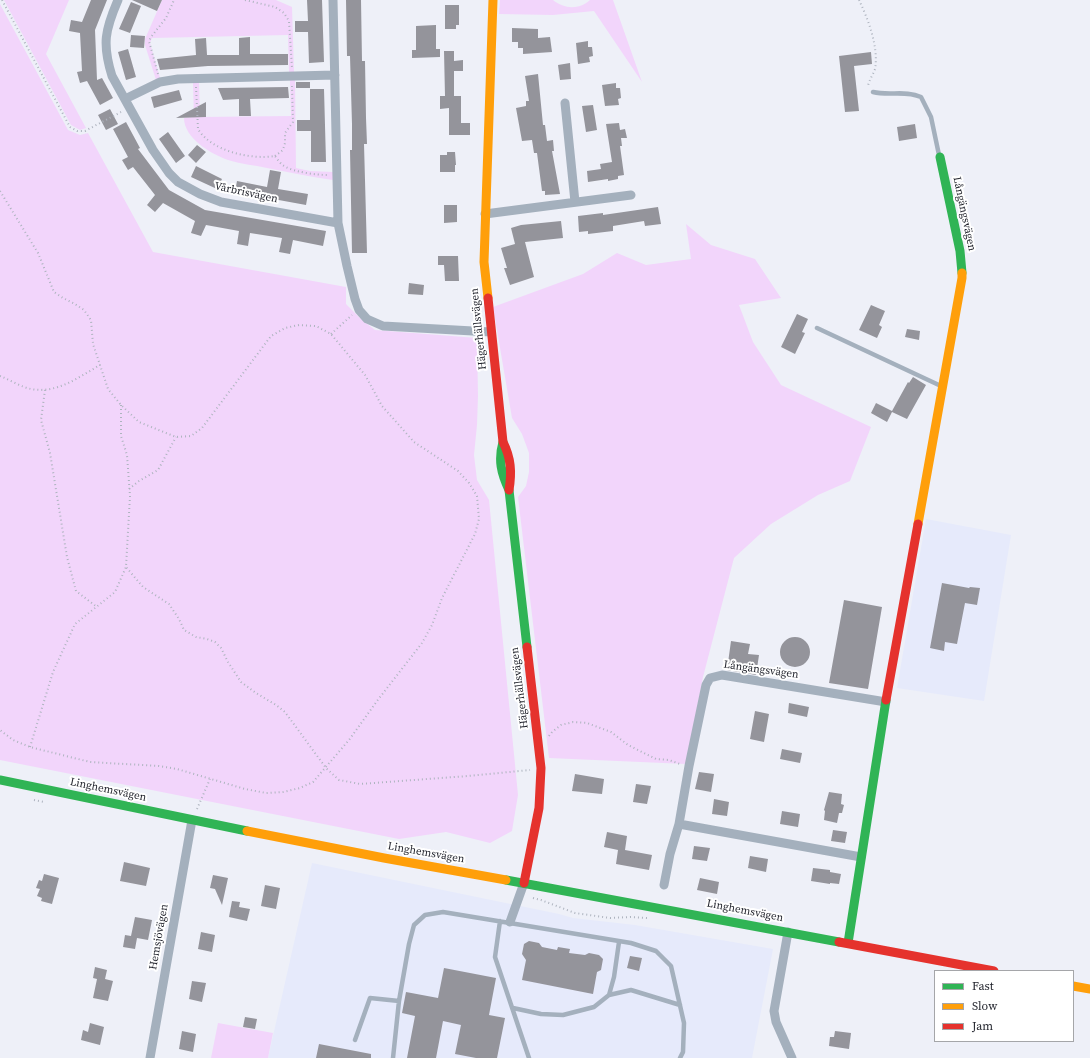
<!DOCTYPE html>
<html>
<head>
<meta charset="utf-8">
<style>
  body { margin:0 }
  #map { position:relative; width:1090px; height:1058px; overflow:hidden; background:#eef0f8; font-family:"Source Serif 4",serif }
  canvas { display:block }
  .legend { position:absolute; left:934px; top:970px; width:140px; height:72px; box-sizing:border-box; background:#fff; border:1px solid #a5a6a9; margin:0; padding:5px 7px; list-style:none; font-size:12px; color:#1e2029 }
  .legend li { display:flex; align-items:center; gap:8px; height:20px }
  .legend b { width:20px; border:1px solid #a5a6a9 }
</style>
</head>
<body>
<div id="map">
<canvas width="1090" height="1058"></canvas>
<ul class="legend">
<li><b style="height:5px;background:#30b455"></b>Fast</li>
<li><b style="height:5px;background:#ff9f0a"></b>Slow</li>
<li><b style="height:5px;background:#e5322d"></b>Jam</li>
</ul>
</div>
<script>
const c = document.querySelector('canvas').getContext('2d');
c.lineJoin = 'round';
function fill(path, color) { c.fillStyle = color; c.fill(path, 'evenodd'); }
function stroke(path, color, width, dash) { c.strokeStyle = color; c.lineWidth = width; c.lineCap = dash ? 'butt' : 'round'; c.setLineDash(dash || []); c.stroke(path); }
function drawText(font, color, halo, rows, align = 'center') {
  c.font = font + ' "Source Serif 4",serif'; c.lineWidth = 4; c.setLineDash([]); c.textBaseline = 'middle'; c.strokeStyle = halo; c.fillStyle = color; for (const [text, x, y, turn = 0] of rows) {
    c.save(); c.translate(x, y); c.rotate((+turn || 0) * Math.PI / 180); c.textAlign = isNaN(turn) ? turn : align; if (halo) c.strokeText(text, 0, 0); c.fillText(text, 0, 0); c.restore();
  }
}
const built = new Path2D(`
  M926,519L1011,535L984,701L897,688Z
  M312,863L559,914L573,918L635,925L773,949L752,1058H268Z`);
const green = new Path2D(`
  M4,0H69L46,54L86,128L80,130L71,125Z
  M162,0H276L292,7L294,72H289L288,35L152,38L150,43L160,78L156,80L145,45V39Z
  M500,0H553C564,9 579,10 590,0H613L642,82L594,11L553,15L499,14Z
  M0,4L68,130L80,135L88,133L153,252L346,287V304L361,319L375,330L477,338L478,396L477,425L474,455L477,480L489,500L518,795L512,831L490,843L446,832L399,839L0,760Z
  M290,80H295L296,168L310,171L333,172V180C311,177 289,172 267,168C254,165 240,164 228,160C211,154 184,138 184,118L194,117L193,83H199L200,117L291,116Z
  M686,224L711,245L755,259L781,298L739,305L753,342L781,385L871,427L850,481L818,495L771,524L734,558L703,677L686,764L549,758L518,497L526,486L529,472V453L522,434L512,418L493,307L583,274L617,253L646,265L691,259Z
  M218,1023L273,1033L268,1058H211Z`);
const building = new Path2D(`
  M91,0H107L95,30L97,80L102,78L113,98L100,105L87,81L80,83L77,72L82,71L80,33L69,31L71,20L82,22Z
  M132,0H162L157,11Z
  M307,0H322L324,62L309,63L308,32H295V21H308Z
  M346,0H361L362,61H365L366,118L367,144H364L367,253H352L350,150H352V124L350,56H347Z
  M131,2L141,6L130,33L119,29Z
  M445,5H459V25H456V29H445Z
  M436,25V49H440V57L412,58V50H416V26Z
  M512,28L538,29V38L550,37L552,52L523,54V48H518V42H512Z
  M131,35L145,36L144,48L130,47Z
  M250,37V54H288V65L208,66L160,70L157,59L196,55L195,39L206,38L207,55H239V38Z
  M588,41V47H592L593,56L589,57L590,62L578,64L576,43Z
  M128,49L136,77L126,80L118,52Z
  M444,51H454V61L463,60V71H454V96H461V123H470V135H449V108L440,109V96H445Z
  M871,52L872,64L854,66L859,111L845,112L839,56Z
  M570,63L571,79L560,80L558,65Z
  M538,74L543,125H545L547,141L553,140L554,151H552L560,194L545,195V191H542L537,153H534L532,140L522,141L516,108L526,106V101H529L525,76Z
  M296,82H310V88H296Z
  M616,83V88H620L621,98L618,99L619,105L605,106L602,85Z
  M288,87L289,98L250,99L251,116H239V99L223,100L218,88Z
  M310,89H324L326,162H311V131H297V120H310Z
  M179,90L182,100L154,108L151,97Z
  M206,102V117L176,118Z
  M593,105L597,130L586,132L582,106Z
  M110,109L118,124L106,130L98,115Z
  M126,122L140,148L138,149L169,190L205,210L326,231L323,246L293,240L290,254L279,252L282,238L250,233L248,246L237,244L239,231L206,225L201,236L191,233L195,221L163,203L155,212L147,205L155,195L133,167L128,170L122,160L128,157L113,129Z
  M619,123L620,130L625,129L627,138H621L622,146H620L624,175L618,176V179L608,181V179L588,182L587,171L601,169L600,164L612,162L606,124Z
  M915,124L917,138L899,141L897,127Z
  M168,132L185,156L176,163L159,139Z
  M197,145L206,152L196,163L188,155Z
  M447,152H455L456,165H455V172H440V155H447Z
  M196,166L222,179L217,189L191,177Z
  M270,170L281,172L278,189L308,194L306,205L235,192L237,181L267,187Z
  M444,205H457V222L444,223Z
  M658,207L661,224L645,226L644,221L613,226V231L588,234V231L579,232L578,216L603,213V215Z
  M561,221L563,238L525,242L534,277L510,285L504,268H507L501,248L515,244L511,228L521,225Z
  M438,256H458L459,281H445L444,265H438Z
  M409,283L424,285L423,295L408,294Z
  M871,305L885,311L879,325L882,327L877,338L859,330Z
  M797,314L808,319L802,332L805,333L795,354L781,347Z
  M907,329L920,331L919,340L905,337Z
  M913,377L926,385L907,419L892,412L887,422L871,413L876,403L892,411L908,382L909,383Z
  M942,583L969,588L970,587L980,588L977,605L965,603L957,644L945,642L944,651L930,648Z
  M844,600L882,607L868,689L829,683Z
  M780 652a15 15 0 1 1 30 0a15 15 0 1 1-30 0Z
  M731,641L750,644L748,654L759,655L756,675L727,670Z
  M789,703L809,707L807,717L788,713Z
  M755,711L769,714L764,742L750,739Z
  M782,749L802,753L800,763L780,759Z
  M699,772L714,774L711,792L695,789Z
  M575,774L604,779L602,794L572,791Z
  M636,784L651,786L647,804L633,802Z
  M829,792L842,794L841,804L844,805L842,813H839L837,823L824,820L825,811L824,810Z
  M714,799L729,802L727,816L712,814Z
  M782,811L800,814L798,827L780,824Z
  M833,830L847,832L845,843L831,841Z
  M607,832L627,836L625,850L652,855L649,870L616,864L618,850L604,847Z
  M694,846L710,848L707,861L692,859Z
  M750,856L768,859L766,872L748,868Z
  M124,862L150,868L146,886L120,881Z
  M813,868L830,870V872L841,874L839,884L830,883V884L811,881Z
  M44,874L59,878L52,904L41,901L42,898L37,896L40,889L36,888L39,880L42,881Z
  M213,875L228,878L222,905L215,889L210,888Z
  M700,878L719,882L717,894L697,890Z
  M265,885L280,888L276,909L261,906Z
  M232,901L240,902L239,907L250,909L247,921L229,917Z
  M135,917L152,920L148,940L137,938L135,949L123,947L125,935L131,936Z
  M201,932L215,935L212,952L198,949Z
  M529,941L539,943L542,947L557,950L558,947L570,949L569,953L585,955L589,953L599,955L603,959L601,970L597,972L593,994L522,980L526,960L522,954L524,944Z
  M630,956L642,958L639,971L627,968Z
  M95,967L107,970L105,979L113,981L108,1001L93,998L97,979L93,978Z
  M444,968L496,978L489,1015L505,1018L497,1058H476L455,1054L461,1025L443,1021L436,1058H407L415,1016L402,1013L406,992L438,998Z
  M192,981L206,983L202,1002L189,999Z
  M245,1017L257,1019L255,1029L243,1027Z
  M90,1023L104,1027L100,1045L81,1040L83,1030L88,1032Z
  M182,1031L196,1034L193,1052L179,1049Z
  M835,1031L851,1033L849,1049L829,1046L830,1037H834Z
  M319,1044L371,1054V1058H316Z`);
const path = new Path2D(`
  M2,0L70,127L77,131H85L121,112
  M245,0L275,7L284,13L289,21L292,68
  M859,0C868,19 879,47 875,69C873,75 869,80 868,86
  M158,74L149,41L151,37L166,18L174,0
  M196,87L198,129C211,151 251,160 275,156C278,160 281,165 286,167C295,172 316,175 327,175
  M275,156L283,150L285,143V133L293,122L292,86
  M0,191L38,253L54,292L63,298L75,304L84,310L91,320L93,344L108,389L121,405L139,422L176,437L191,436L202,428L271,336L285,328L299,325L316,326L331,334L365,375L382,406L414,442L458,471L469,483L477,496L479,519L475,534L442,598L432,625L422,643L377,701L349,740L313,782L300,788L283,792L266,793L245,789L177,769L159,766L90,762L30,747L13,740L0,730
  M331,334L352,315
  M0,376C10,380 21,387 31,389C57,394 79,377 100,365
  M45,390L41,420L50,453L67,557L76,591L97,607
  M121,405V436L127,455L130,496L126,567L143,587L169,604L179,619L184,630L196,637L207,639L215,642L221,648L228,662L241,682L256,693L276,705L285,712L326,768L339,780L360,784L468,776L530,770
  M129,489L139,481L158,470L176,437
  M549,736L552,732L561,725L573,722L587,723L611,732L628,745L656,759L669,760L680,764
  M30,747L53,672L75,624L115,592L126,567
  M34,800L44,802
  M197,809L210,779
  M533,898L541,900L575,913L610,918L630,917L647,918`);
const lane = new Path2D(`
  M873,92C889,96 906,90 921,97L931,117L939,155
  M817,328L941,386
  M500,921L495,957L529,1058
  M609,995L631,990L680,1005
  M513,1008L541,1014L563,1015L594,1007L609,995L614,977L619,942
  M355,1040L370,998L399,1001
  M393,1058L399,1001L409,944L414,925L425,915L443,912L631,943L656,951L671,966L684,1023L683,1052L680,1058`);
const street = new Path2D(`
  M118,0C105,30 102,44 112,76L153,150L169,173L178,182L200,194L221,202L338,223
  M333,0L338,223L347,266L355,299L359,310L367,319L383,326L491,332
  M125,99L160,82L178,79L335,75
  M565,103L575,202
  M485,214L631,195
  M679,824L689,766L706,685L710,678L722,675L886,702
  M664,885L670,854L679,824L861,857
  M510,922L524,883
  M788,932L774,1011L776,1022L792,1058
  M150,1058L192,820`);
const fast = new Path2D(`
  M940,157L960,251L962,273
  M503,442C498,460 501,473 509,490L527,647
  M0,780L247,831
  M506,880L839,942
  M848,943L886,700`);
const slow = new Path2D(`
  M488,298L484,262L493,0
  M918,524L962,278V273
  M247,831L384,858L506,880
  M1073,986L1090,989`);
const jam = new Path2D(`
  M488,298L503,442C511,458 512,472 509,490
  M886,700L918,524
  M524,883L539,808L541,768L527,647
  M839,942L994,971`);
const streetNames = [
  ["Vårbrisvägen",246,193,12],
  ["Långängsvägen",964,214,78],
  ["Hägerhällsvägen",479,329,-96],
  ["Långängsvägen",761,670,8],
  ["Hägerhällsvägen",520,688,-97],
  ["Linghemsvägen",108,790,12],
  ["Linghemsvägen",426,853,10],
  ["Linghemsvägen",745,911,11],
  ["Hemsjövägen",159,937,-80]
];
fill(built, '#e6eafb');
fill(green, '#f2d5fb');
fill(building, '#94949b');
stroke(path, '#aeb4bf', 2, [1, 3]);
stroke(lane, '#a4b0bd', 4.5);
stroke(street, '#a4b0bd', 9);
stroke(fast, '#30b455', 9);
stroke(slow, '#ff9f0a', 9);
stroke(jam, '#e5322d', 9);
drawText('11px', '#1e2029', '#fff', streetNames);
</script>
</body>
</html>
